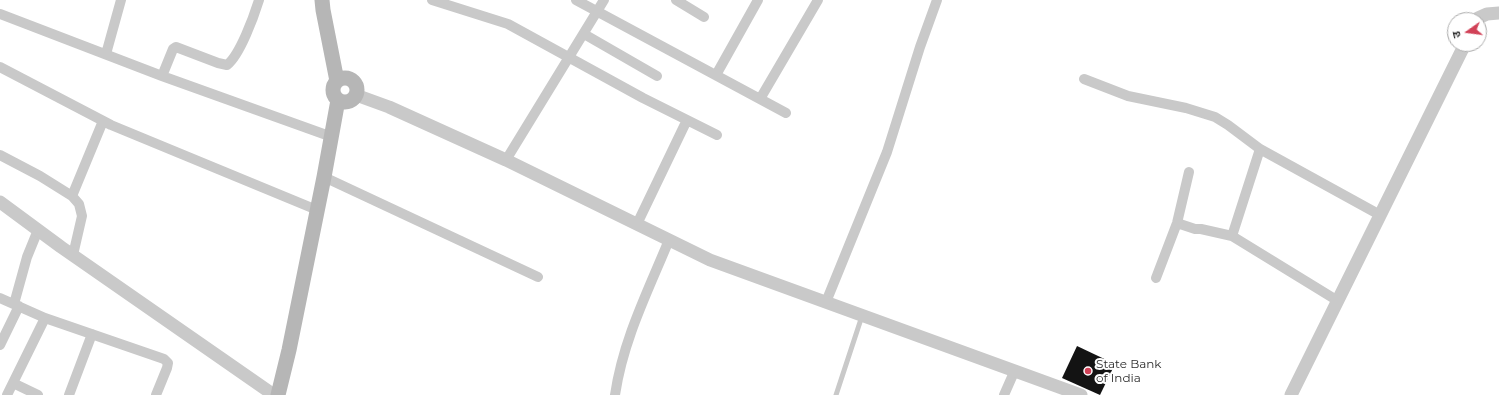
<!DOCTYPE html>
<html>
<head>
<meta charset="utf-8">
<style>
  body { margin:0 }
  #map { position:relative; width:1499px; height:395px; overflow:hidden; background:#fff; font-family:Montserrat,"Noto Sans Devanagari",sans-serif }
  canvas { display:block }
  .north { position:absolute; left:1447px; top:12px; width:40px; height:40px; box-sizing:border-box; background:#fff; border:1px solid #ababab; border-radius:50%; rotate:256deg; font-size:11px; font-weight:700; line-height:16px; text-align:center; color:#2c2c2c }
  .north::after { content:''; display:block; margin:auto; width:14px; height:18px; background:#d14157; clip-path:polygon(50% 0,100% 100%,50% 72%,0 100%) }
</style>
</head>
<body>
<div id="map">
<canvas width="1499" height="395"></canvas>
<div class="north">उ</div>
</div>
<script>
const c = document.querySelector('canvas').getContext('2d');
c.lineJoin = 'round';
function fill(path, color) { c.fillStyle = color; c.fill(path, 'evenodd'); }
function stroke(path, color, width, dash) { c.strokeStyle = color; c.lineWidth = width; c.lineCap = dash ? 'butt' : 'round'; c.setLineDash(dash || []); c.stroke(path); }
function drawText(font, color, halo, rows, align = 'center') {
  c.font = font + ' Montserrat,sans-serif'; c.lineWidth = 4; c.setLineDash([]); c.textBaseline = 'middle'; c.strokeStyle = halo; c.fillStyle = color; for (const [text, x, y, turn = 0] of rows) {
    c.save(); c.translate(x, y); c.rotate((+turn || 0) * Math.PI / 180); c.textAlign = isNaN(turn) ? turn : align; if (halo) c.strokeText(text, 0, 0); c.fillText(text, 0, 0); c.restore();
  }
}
const building = new Path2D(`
  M1077,346L1115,364L1100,395L1062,378Z`);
const service = new Path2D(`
  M836,395L862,316`);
const minor = new Path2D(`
  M432,0L508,24L643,98L717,135
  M576,0L786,113
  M676,0L704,17
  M0,14L162,76L332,137
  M584,34L657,76
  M106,54L121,0
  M0,67L111,125L317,210
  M716,75L758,0
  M162,76L173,49L176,47L218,63L227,65C240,55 254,16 259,0
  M1084,79L1128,96L1186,108L1215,117L1228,125L1260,149L1380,215
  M760,99L818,0
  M0,155L40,176L72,196L79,204L82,216L73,255
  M506,160L604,0
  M324,177L538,277
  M72,196L103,121
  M1177,223L1195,229H1201L1232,236L1338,301
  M637,224L687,120
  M1232,236L1260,149
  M1156,278L1177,223L1189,172
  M0,298L45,318L164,359L168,363L167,368L156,395
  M826,302L887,152L920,47L937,0
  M14,304L27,257L38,230
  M0,345L19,306
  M13,383L38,395
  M7,395L45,318
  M69,395L92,334
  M615,395C623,340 648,291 669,240
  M1004,395L1015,370`);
const tertiary = new Path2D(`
  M1477,20L1478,18L1487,14L1499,13
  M356,95L389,107L506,160L710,260L1081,395
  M0,202L61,247L274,395
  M1291,395L1465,44`);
const secondary = new Path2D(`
  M322,0L323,10L337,81
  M333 90a12 12 0 1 1 24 0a12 12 0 1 1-24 0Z
  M278,395L289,350L324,177L338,100`);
const markers = [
  [1088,371,4,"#d14157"]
];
const poiNames = [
  ["State Bank",1096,364],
  ["of India",1096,378]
];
fill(building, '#131313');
stroke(service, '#c9c9c9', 5);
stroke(minor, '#c9c9c9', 10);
stroke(tertiary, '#c9c9c9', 13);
stroke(secondary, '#b6b6b6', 15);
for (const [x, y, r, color] of markers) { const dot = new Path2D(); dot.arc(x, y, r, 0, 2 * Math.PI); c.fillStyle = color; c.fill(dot); stroke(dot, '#fff', 1.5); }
drawText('12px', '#2c2c2c', '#fff', poiNames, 'left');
</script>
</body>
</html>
